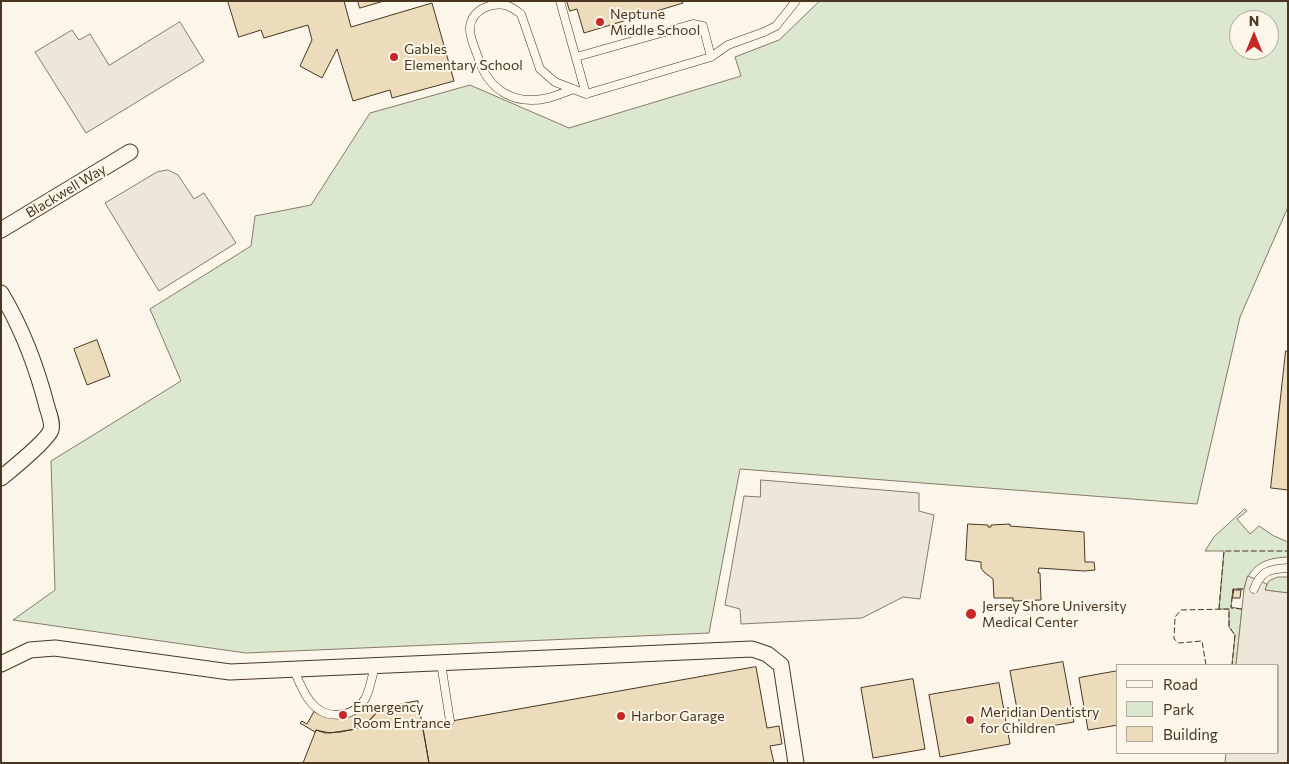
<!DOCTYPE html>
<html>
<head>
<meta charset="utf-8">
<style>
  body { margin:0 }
  #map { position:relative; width:1289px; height:764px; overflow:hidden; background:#fbf6e9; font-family:Commissioner,sans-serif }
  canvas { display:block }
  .frame { position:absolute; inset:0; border:2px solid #4a3520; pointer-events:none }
  .legend { position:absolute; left:1116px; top:664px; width:162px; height:90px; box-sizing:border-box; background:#fbf6e9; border:1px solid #b4a999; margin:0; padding:6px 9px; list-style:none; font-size:15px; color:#4a3520 }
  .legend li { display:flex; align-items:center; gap:10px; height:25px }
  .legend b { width:25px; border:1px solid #b4a999 }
  .north { position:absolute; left:1229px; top:10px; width:50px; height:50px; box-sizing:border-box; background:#fbf6e9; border:1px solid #b4a999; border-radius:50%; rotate:0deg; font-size:14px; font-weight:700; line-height:20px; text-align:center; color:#4a3520 }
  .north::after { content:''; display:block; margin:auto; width:18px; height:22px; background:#c62828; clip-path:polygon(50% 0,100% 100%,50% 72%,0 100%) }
</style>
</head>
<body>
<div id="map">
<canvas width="1289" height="764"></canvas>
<div class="frame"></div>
<ul class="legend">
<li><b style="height:6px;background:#fbf6e9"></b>Road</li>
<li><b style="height:14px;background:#dce7d0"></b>Park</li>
<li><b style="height:14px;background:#ecdcbc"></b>Building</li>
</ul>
<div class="north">N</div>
</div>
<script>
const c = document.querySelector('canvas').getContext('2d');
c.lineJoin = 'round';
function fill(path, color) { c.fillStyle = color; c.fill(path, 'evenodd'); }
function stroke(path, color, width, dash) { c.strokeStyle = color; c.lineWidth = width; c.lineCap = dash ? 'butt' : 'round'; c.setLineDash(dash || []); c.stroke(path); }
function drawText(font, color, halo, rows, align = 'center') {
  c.font = font + ' Commissioner,sans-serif'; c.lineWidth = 4; c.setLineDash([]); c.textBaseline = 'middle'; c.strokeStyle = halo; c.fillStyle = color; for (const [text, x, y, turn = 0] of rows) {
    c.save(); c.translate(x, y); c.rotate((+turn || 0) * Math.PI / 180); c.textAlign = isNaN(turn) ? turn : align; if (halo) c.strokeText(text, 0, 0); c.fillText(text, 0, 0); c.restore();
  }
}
const green = new Path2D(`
  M820,1H1288V207L1240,317L1197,504L740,469L709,633L246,653L13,620L55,590L51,461L181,381L150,309L251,246L255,216L311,205L370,113L470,85L569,128L741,76L735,57L779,40ZM1239,20H1269V50H1239Z
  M1245,509L1247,511L1237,519L1250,534L1259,526L1274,536L1288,542V557C1264,558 1249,565 1244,589H1233L1231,607L1242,609L1236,665H1232L1235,635L1229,627V609H1219L1224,551H1205L1214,537Z
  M1278,577H1288V593L1264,590L1269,581Z`);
const parking = new Path2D(`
  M180,22L204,61L86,133L35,52L72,30L79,40L90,34L109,65Z
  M168,170L178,175L194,199L204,193L236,243L159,291L105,203L157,172Z
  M761,480L919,493V511L934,515L920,599L903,597L862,618L741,624L740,609L725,605L744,496L760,497Z
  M1248,576L1267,584L1265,590L1288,593V763H1225L1226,753H1278V665H1236L1244,589Z`);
const building = new Path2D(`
  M228,1H344L351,27L432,3L454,81L392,98L390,90L353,101L337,49L322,78L300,66L312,40L308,25L264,38L261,30L239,37Z
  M358,1H384L360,8Z
  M567,1H682L683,3L584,33L577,9L570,11Z
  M97,340L110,376L87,385L74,349Z
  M1286,351H1288V490L1271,488Z
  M968,524L988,525V527H991V525L1010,524V526L1084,532L1085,562H1094L1095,570L1084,571L1039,568L1038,573H1040L1041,600L1013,601V598H994L993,579L984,572L981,568V562L966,560Z
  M1234,590H1241L1240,598H1233Z
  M1063,662L1074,722L1021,731L1010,671Z
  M756,667L767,728L779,726L782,744L770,746L774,763H429L422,723L443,720L444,722Z
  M1118,671V725L1088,730L1079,678Z
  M913,679L925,749L873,758L861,688Z
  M999,683L1010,744L940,757L929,695Z
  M361,699L377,712L367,723L356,729L340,732L325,733L316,730L315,732L300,723L302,721L307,724L317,706L329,711L346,710L354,705Z
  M418,701L429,763H303L316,730L330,733L356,729L367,723L381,708Z`);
const service = new Path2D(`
  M560,1L586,94L711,57L728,45L764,32L776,26L796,1
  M576,57L693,24L703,26L711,57
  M574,89C565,92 557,96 548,98C514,106 488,90 478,57C475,48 469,37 470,27C472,9 493,1 508,6C513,8 517,11 521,14L540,69L555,82L586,94
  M1254,589C1261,571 1269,569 1288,568
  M441,663L450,721
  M294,670C303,692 314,720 343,714C352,713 360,707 365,699C370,690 372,676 375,666`);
const minor = new Path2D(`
  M1,230L130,152
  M1,293C22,328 37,368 47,407C49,414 53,423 51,430C47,441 12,469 1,478
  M1,664L30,650L55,648L230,672L752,649L767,654L781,665L796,763`);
const fence = new Path2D(`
  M1219,609L1224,551H1288
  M1242,609L1231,608L1233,589H1244
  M1206,665L1202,641L1179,643L1174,639L1175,617L1181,610L1229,609V627L1235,635L1232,665`);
const markers = [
  [600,22,5,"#c62828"],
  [394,57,5,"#c62828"],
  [971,614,6,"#c62828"],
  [343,715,5,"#c62828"],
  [621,716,5,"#c62828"],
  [970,720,5,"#c62828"]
];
const poiNames = [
  ["Neptune",610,14],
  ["Middle School",610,30],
  ["Gables",404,49],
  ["Elementary School",404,65],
  ["Jersey Shore University",982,606],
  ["Medical Center",982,622],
  ["Emergency",353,707],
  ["Room Entrance",353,723],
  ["Meridian Dentistry",980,712],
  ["for Children",980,728],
  ["Harbor Garage",631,716]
];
const streetNames = [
  ["Blackwell Way",66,191,-31]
];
fill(green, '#dce7d0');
stroke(green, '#887966', 1);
fill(parking, '#ede7d9');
stroke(parking, '#887966', 1);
fill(building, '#ecdcbc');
stroke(building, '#4a3520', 1);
stroke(service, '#4a3520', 9);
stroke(minor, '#4a3520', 17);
stroke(service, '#fbf6e9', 8);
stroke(minor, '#fbf6e9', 15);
stroke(fence, '#4a3520', 1, [6, 2.5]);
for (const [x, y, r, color] of markers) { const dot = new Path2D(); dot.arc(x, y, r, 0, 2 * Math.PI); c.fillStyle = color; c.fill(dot); stroke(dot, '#fbf6e9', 2); }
drawText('14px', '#4a3520', '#fbf6e9', poiNames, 'left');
drawText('14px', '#4a3520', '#fbf6e9', streetNames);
</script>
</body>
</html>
